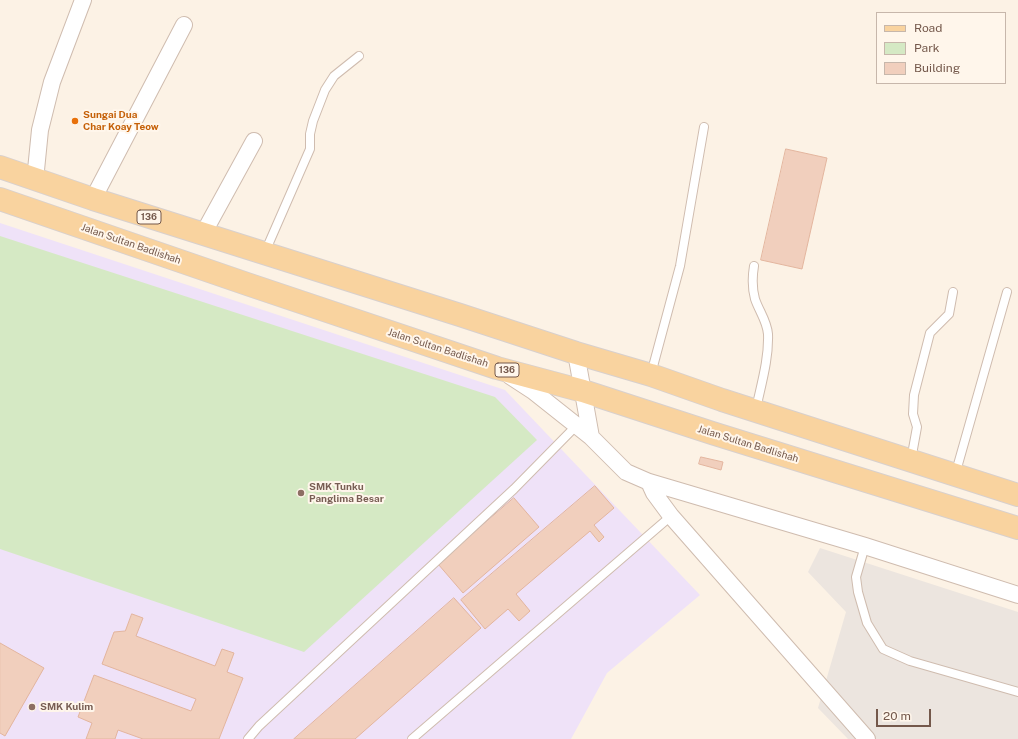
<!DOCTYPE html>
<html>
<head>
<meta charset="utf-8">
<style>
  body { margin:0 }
  #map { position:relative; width:1018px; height:739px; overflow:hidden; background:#fcf2e5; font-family:"Public Sans",sans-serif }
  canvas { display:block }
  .legend { position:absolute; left:876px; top:12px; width:130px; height:72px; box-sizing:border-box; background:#fff6eb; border:1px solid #c7b7ab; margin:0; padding:5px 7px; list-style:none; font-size:12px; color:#74584b }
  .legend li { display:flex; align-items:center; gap:8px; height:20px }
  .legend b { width:20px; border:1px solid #c7b7ab }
  .scale { position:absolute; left:876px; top:709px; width:55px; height:18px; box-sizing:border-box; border:2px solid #74584b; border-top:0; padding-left:5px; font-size:12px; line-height:14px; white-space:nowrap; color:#74584b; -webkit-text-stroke:3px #fff6eb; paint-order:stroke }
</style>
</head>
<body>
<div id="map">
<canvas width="1018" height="739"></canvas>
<ul class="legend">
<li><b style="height:5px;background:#f9d39f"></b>Road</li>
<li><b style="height:11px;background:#d5e9c4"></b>Park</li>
<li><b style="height:11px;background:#f1cfbd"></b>Building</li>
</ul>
<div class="scale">20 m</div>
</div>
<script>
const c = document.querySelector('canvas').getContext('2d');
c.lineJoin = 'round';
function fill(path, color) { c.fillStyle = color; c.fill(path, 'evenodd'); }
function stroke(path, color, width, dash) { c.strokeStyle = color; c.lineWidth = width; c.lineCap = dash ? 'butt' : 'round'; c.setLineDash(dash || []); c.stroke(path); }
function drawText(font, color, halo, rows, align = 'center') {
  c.font = font + ' "Public Sans",sans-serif'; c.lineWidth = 4; c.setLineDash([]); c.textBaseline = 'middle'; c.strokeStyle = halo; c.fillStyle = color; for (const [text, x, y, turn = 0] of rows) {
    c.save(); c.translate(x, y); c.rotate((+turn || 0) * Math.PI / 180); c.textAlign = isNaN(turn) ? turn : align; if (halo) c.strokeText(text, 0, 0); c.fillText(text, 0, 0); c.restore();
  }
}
const industrial = new Path2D(`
  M820,548L1018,612V739H848L818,708L846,612L808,572Z`);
const education = new Path2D(`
  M0,223L505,390L700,595L607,673L571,739H0Z`);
const green = new Path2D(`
  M0,236L495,397L537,440L304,652L0,549Z`);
const building = new Path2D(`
  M786,149L827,158L802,269L761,260Z
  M701,457L723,462L721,470L699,464Z
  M595,486L614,508L594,525L604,537L599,542L590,531L516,594L530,611L519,621L508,609L485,629L461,600Z
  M514,498L539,527L463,593L438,564Z
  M454,598L481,628L355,739H294Z
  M132,614L143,618L136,636L215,666L222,649L234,653L227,672L243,678L219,739H143L118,730L115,739H86L92,723L78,717L94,675L191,711L196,699L102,664L114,632L125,631Z
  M0,643L44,668L5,736L0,733Z`);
const lane = new Path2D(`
  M265,252L310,149V134L313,121L325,90L334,76L359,56
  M754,266C752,278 752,288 755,299C759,311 767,321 768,334C769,359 761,385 756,409
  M651,374L680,266L704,127
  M911,460L917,427L913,414L914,395L930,333L949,314L953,292
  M955,475L1007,292
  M865,546L856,577L858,592L867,623L883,649L910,661L1018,692
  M248,739L259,726L514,489L576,426
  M412,739L671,516`);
const street = new Path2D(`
  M35,180L40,130L52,82L83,0
  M93,199L184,25
  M203,234L254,141
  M576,353L591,437
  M510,376L533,391L591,437L626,472L649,482L865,546L1018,595
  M649,482L654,493L671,516L867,739`);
const primary = new Path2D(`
  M0,167L93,199L460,315L576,353L651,375L722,400L1018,495
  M0,199L247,284L497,368L583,391L712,433L1018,528`);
const markers = [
  [75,121,4,"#e8710a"],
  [301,493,4,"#8d6e63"],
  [32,707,4,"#8d6e63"]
];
const shields = [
  [149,217,24],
  [507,370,24]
];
const shieldNames = [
  ["136",149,217],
  ["136",507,370]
];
const foodNames = [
  ["Sungai Dua",83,115],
  ["Char Koay Teow",83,127]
];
const streetNames = [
  ["Jalan Sultan Badlishah",131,244,19],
  ["Jalan Sultan Badlishah",438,348,18],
  ["Jalan Sultan Badlishah",748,444,17]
];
const educationNames = [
  ["SMK Tunku",309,487],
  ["Panglima Besar",309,499],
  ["SMK Kulim",40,707]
];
fill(industrial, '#ece5df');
fill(education, '#efe2f8');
fill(green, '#d5e9c4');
fill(building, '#f1cfbd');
stroke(building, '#e3b59e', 1);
stroke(lane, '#cfbcaf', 10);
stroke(street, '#cfbcaf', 18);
stroke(primary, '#d8d0cd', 24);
stroke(lane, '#fff', 8);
stroke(street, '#fff', 16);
stroke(primary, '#f9d39f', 22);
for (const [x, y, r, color] of markers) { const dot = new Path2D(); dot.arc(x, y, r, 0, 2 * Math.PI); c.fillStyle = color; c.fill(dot); stroke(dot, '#fff6eb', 1.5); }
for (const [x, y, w] of shields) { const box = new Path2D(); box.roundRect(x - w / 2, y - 7, w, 14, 3); c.fillStyle = '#fff6eb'; c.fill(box); stroke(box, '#74584b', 1); }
drawText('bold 9px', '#74584b', null, shieldNames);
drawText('bold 10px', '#c56008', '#fff6eb', foodNames, 'left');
drawText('10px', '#74584b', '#fff6eb', streetNames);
drawText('bold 10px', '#785e54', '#fff6eb', educationNames, 'left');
</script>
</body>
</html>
